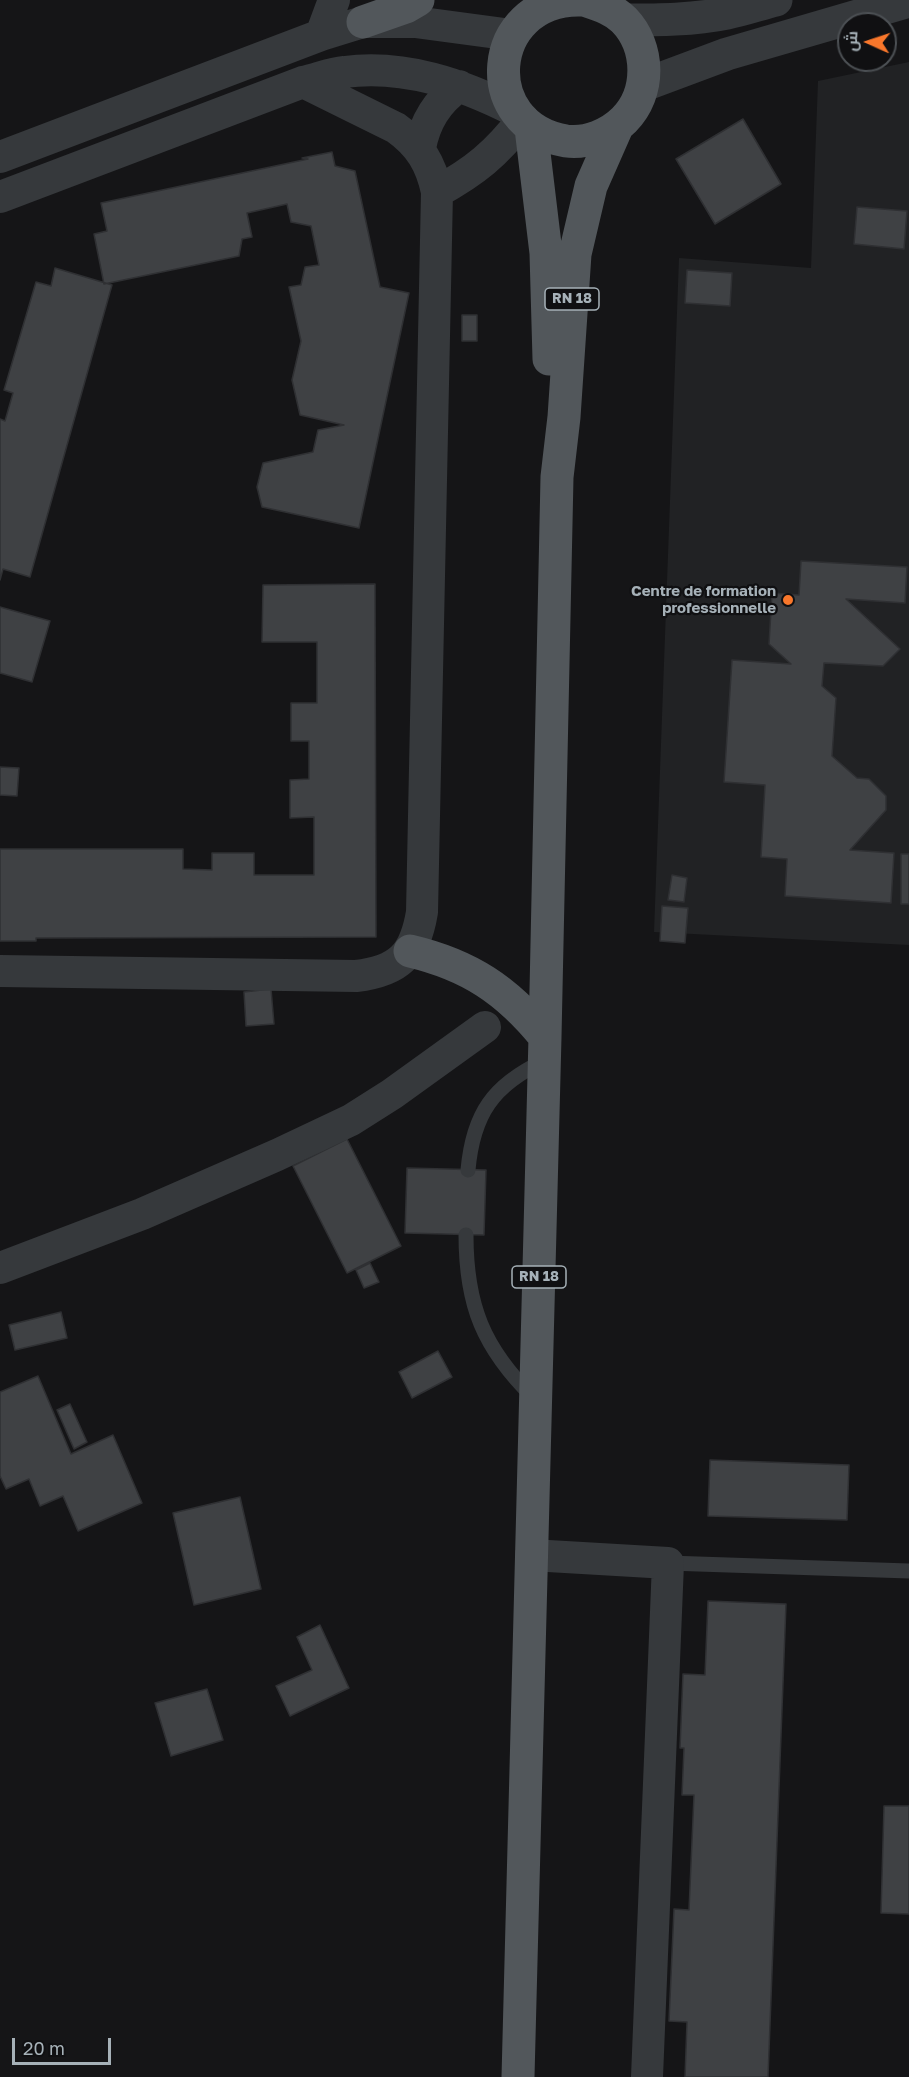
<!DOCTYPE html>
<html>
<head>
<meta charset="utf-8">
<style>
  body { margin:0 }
  #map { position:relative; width:909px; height:2077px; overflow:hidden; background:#151517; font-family:"Golos Text",Cairo,sans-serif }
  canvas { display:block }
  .north { position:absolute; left:837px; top:12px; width:60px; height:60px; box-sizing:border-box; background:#101012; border:2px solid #4c5054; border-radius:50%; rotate:273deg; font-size:16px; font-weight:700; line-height:24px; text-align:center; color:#a6b1b8 }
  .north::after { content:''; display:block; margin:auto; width:21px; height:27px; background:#f9772b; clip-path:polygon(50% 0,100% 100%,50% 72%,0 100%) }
  .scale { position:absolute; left:12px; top:2038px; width:99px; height:27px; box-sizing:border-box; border:3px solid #a6b1b8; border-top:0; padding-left:8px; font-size:18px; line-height:21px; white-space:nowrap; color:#a6b1b8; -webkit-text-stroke:4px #101012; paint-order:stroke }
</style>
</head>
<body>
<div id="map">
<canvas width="909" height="2077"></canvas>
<div class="north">ش</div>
<div class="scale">20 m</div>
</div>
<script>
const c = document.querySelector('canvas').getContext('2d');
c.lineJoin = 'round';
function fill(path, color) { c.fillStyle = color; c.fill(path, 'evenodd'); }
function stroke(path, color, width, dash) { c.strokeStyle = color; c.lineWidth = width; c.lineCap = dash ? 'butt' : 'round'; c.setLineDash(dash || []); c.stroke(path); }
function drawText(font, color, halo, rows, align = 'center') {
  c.font = font + ' "Golos Text",sans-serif'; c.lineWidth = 4.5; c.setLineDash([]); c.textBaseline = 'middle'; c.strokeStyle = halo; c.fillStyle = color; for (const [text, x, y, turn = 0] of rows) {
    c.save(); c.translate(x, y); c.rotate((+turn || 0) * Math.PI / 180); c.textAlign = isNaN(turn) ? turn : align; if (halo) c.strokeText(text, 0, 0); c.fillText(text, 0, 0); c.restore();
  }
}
const built = new Path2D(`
  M909,62V945L654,932L679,258L811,268L818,81Z`);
const building = new Path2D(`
  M743,119L781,184L715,224L676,159Z
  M332,152L335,166L355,171L380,287L409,293L359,528L262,507L257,487L263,463L313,452L318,430L344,425L300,415L292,380L301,341L289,287L301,285L305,267L319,265L311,226L291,222L287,204L247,213L252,237L242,239L239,256L104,284L94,234L107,231L101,203L308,159L302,158Z
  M857,207L907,211L904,249L854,244Z
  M55,268L112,285L30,577L3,569L0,580V419L5,421L13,393L4,390L36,282L51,286Z
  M687,270L732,273L730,306L685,303Z
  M462,315H477V341H462Z
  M801,561L907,567L905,603L846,599L900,649L883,666L824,663L822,686L836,698L832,756L857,778L869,779L886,796V810L850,850L894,853L891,903L785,896L787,859L761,857L765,785L724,782L732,660L791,664L769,644L772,593L799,595Z
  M375,584L376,937L36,938V941H0V849H183V869L212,870V853H254V875H314V817L290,818V780L309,779V741H291V703H317V642H262L263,585Z
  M0,607L50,621L32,682L0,673Z
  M0,767L19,768L17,796L0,795Z
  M901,854H909V904H901Z
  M672,875L687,878L684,902L668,900Z
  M662,906L688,908L685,943L660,941Z
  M271,989L274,1024L246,1026L244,992Z
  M347,1139L401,1246L347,1273L293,1166Z
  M407,1168L486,1170L484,1235L405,1233Z
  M370,1263L379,1282L364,1288L356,1270Z
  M61,1312L67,1338L15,1350L9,1325Z
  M438,1351L452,1377L412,1398L399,1372Z
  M38,1376L71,1454L113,1435L142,1503L78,1531L63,1496L40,1506L29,1479L6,1489L0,1476V1392Z
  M70,1404L87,1442L74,1449L57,1410Z
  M710,1460L849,1465L847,1520L708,1516Z
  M240,1497L261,1589L194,1605L173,1513Z
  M708,1601L786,1604L768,2077H685L687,2022L669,2021L674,1909L689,1910L694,1795H682L684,1748H680L683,1674L705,1675Z
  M320,1625L349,1688L290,1716L276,1686L312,1670L297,1637Z
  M207,1689L223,1740L171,1756L155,1703Z
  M884,1806H909V1914L881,1913Z`);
const service = new Path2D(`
  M468,1170C473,1114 493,1085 544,1061
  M466,1235C466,1305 483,1348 534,1398
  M668,1563L909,1571`);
const minor = new Path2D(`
  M321,35L334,0
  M420,148C425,121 437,102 459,86
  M0,157L321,35L363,22H415L512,35
  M437,192C475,171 496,154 523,119
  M0,197L303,82C317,79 331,73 344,72C404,64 462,84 515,111
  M0,971L356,976C399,971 415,955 422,912L437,192C431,164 420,145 396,128L303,82
  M0,1268L142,1214L277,1155L351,1120L392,1094L485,1027
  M531,1555L668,1563L647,2077`);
const tertiary = new Path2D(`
  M624,20C658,20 693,20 727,13C743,10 760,4 776,0
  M644,85L727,54L909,1`);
const primary = new Path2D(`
  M578,0C486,1 476,126 566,141C587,144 610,134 624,120C651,93 650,47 624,20C613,9 599,5 584,0
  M363,22L406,7L418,0
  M531,128L546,253L549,359
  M410,951C469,965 507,990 545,1037
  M518,2077L545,1037L557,477L564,417L575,254L591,186L617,127`);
const markers = [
  [788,600,6,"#f9772b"]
];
const shields = [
  [572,299,54],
  [539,1277,54]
];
const shieldNames = [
  ["RN 18",572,299],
  ["RN 18",539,1277]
];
const poiNames = [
  ["Centre de formation",776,591],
  ["professionnelle",776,608]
];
fill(built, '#212224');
fill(building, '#3f4144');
stroke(building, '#2f3033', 1.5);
stroke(service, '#36393c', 15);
stroke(minor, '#36393c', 32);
stroke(tertiary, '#36393c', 33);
stroke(primary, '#52575b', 33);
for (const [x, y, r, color] of markers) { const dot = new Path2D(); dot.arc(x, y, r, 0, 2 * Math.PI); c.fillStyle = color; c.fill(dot); stroke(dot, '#101012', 2); }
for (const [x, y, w] of shields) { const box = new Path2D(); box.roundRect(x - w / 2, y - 11, w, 22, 4.5); c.fillStyle = '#101012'; c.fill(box); stroke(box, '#a6b1b8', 1.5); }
drawText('bold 14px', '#a6b1b8', null, shieldNames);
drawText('bold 15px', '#a6b1b8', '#101012', poiNames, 'right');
</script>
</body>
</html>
